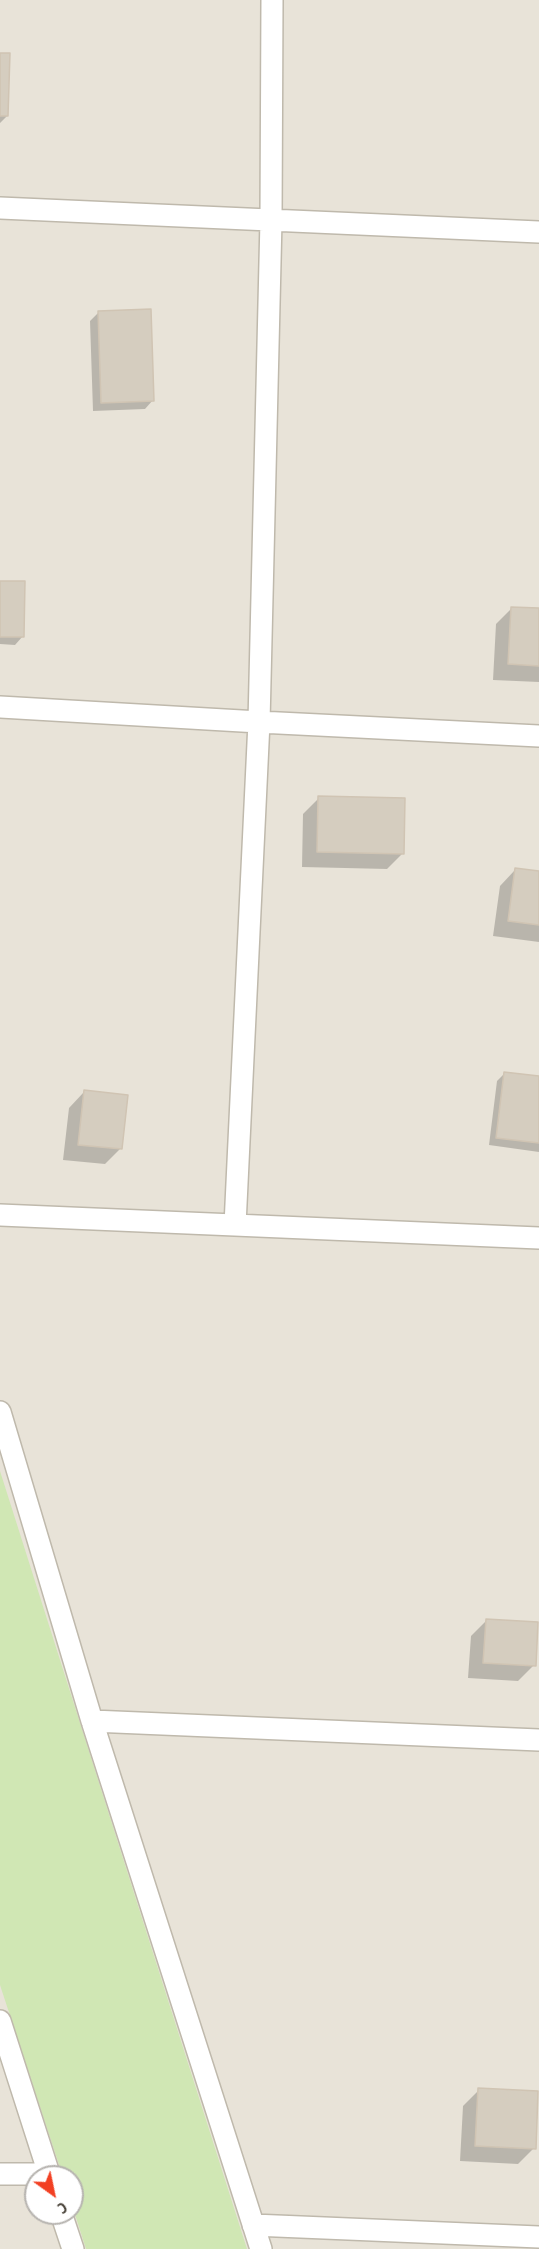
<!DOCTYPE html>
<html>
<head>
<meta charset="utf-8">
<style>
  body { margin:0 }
  #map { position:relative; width:539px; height:2249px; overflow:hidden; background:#f4f1ea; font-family:"PT Sans Narrow",sans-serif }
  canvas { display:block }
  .north { position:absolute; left:24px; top:2165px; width:60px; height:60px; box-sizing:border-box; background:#fff; border:2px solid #b6b3af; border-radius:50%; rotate:147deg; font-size:16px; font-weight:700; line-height:24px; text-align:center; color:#484238 }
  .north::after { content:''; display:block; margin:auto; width:21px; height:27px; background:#f24023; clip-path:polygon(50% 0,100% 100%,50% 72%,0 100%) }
</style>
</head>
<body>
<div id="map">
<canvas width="539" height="2249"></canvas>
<div class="north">С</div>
</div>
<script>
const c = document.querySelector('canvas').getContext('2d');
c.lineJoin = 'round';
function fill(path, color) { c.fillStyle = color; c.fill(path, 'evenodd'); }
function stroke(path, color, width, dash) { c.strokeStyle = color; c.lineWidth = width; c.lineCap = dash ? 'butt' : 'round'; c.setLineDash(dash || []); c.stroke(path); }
const residential = new Path2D(`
  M0,0H539V2249H0ZM36,2177H72V2213H36Z`);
const green = new Path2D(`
  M0,1471L247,2249H86L72,2205V2177H63L0,1985Z`);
const shadow = new Path2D(`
  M0,54L7,116L0,123Z
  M99,312L153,400L145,409L93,411L90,321Z
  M0,582L23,636L15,645L0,644Z
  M512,608L539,610V682L493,680L496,624Z
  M319,798L403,853L387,869L302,867L303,814Z
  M515,870L539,873V942L493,936L500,886Z
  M505,1073L539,1077V1152L489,1145L497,1081Z
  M84,1092L121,1148L105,1164L63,1160L69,1108Z
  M487,1620L534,1665L518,1681L468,1678L471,1636Z
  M479,2090L534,2148L518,2164L460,2161L463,2106Z`);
const building = new Path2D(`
  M0,53H10L8,116H0Z
  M151,309L154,401L101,403L98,311Z
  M0,581H25L24,637H0Z
  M511,607L539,608V666L508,664Z
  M318,796L405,798L404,854L317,852Z
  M515,868L539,871V925L508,921Z
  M504,1072L539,1076V1143L496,1138Z
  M84,1090L128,1095L122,1149L78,1145Z
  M486,1619L538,1622L536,1666L483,1663Z
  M478,2088L538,2091L536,2149L475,2146Z`);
const lane = new Path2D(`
  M0,208L539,232
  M0,707L259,722L539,736
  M0,1215L539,1238
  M235,1225L259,722L271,220L272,0
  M0,1412L92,1721L261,2249
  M92,1721L539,1740
  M0,2021L50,2177
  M0,2174H49
  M61,2213L73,2249
  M253,2225L539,2237`);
fill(residential, '#e8e3d8');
fill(green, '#d0e7b4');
fill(shadow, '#0003');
fill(building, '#d5cdbf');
stroke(building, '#d0c4b3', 1.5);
stroke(lane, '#bfb9ac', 24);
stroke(lane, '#fff', 21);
</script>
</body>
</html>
